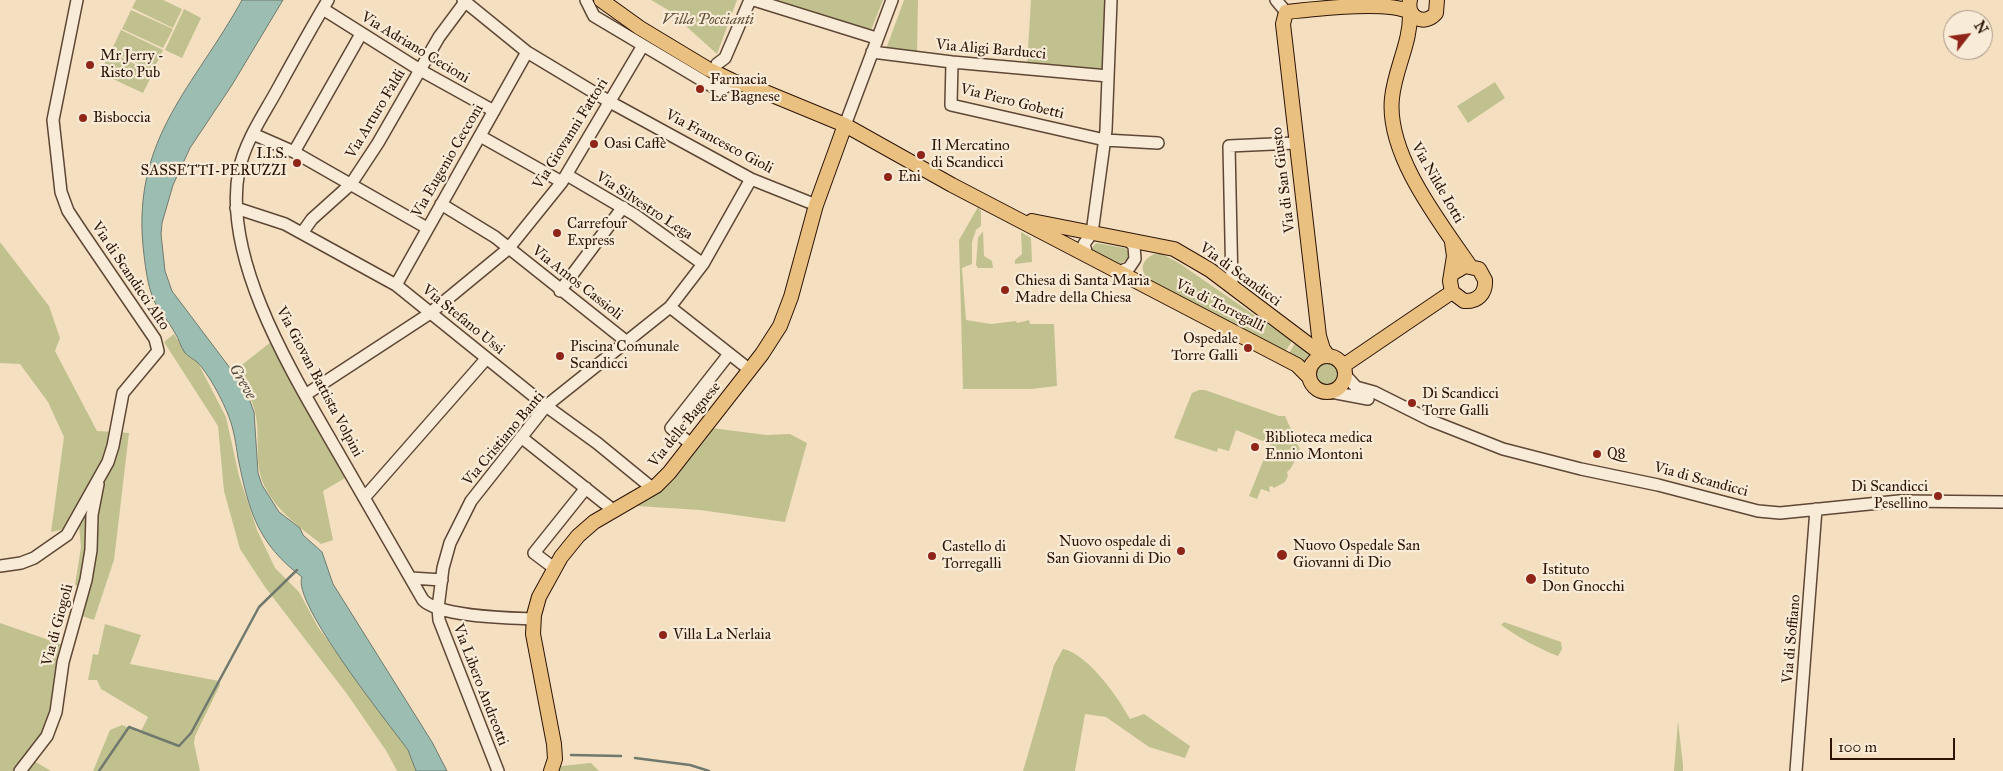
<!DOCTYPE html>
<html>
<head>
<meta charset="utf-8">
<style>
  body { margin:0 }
  #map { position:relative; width:2003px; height:771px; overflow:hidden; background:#f4e0c1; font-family:"IM FELL Great Primer",serif }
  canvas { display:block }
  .north { position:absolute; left:1943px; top:10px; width:50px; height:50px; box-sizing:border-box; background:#f8ebd7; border:1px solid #a79583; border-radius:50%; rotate:60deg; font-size:14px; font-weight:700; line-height:20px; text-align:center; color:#2d1406 }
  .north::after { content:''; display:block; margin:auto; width:18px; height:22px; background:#8f2418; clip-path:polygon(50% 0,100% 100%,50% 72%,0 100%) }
  .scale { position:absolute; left:1830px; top:738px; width:125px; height:22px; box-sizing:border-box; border:2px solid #2d1406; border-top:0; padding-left:6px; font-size:15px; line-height:18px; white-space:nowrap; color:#2d1406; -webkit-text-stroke:4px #f8ebd7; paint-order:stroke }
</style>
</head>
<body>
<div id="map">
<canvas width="2003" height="771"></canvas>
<div class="north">N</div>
<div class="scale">100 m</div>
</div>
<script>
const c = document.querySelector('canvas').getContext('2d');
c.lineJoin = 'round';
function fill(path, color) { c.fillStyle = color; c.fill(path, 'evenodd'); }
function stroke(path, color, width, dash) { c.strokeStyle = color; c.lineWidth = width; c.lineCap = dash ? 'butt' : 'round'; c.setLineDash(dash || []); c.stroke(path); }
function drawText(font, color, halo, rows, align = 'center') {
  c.font = font + ' "IM FELL Great Primer",serif'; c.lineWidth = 4.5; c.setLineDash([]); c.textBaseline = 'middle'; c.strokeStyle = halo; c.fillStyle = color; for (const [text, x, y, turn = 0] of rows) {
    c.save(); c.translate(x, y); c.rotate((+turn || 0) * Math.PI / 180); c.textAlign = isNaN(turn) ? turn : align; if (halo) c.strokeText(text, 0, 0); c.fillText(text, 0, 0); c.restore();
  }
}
const green = new Path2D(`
  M136,0H163L182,9L173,28L132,8Z
  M651,0H737L717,54L668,10Z
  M772,0H883L870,33Z
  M904,0H918L917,53L886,49Z
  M1031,0H1107L1105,72L1027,65Z
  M184,9L201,18L182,58L165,50Z
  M131,10L173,29L163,48L122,29Z
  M121,30L163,50L153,71L111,51Z
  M110,52L153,73L143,93L100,73Z
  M1495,82L1505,98L1468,123L1457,106Z
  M978,207L981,211V226L976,230L972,242V264L962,268L966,320L991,324L1016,321L1017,323L1029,320L1030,324H1054L1057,386L1031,389H963L959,240Z
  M983,231L984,256L992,261L993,268H978L976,265L978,238Z
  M1021,232L1031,238L1032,262L1015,264V260L1022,254Z
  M0,242L49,306L60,338L55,351L97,431L129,433L114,560L94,620L82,616L85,589L75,585L81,547L79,526L51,532L64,437L48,402L20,364L0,363Z
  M1096,243L1125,248L1129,252V258L1120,264L1093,251L1092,248Z
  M1154,254H1162L1179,263L1292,341L1285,352L1148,279C1139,269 1142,260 1154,254Z
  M174,334L186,354L198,363L226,417L239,476L257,530L275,568L299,592L318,627L408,750L416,771H397L387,752L347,694L265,587L240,549L224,491L218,426L164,342Z
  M271,342L345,478L323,491L333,540L321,544C300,527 277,512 265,487C253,464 261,436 255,412C252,397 242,383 234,371Z
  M1295,343L1310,353L1303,362L1288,355Z
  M1315 374a12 12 0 1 1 24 0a12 12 0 1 1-24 0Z
  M1199,390H1205L1279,416H1285L1301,452C1294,458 1294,467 1287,472L1288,476L1285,482L1274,488L1272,486L1269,487L1270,492L1261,489L1257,499L1249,496L1270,444L1236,430L1229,451L1218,448L1217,452L1174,438L1192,393Z
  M712,428L766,435L790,434L807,443L785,522L700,510L637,506L661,491L674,480Z
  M1504,622L1561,642L1562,649L1558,656C1537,648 1520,638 1501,625Z
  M0,623L66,646L56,712L29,758L51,771H0Z
  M105,624L141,635L130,664L219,681L220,685L195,736L194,743L200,771H93L110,730L122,725L140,733L148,717L101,689L97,680H88L93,654L98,655Z
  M1063,649C1088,654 1118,697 1130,719L1144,714L1190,746L1185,758L1149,747L1106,717L1085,714L1075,771H1023L1054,665Z
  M1678,721L1683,765V771H1674Z
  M591,763L599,771H558L561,766Z`);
const water = new Path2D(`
  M242,0H283L232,85L190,148L173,185L162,223L161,234L165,271L172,291L239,380L250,401L254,412L258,473L262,485L279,512L300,528L303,535L322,552L333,584L432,742L447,771H416L408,750C389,724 291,602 302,577C257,543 249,511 238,458C236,444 234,430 229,417C223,401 209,374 197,362C193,359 188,356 185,353C180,346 179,339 175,333C169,321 160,313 154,301C147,284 145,264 143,246C133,137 194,87 242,0Z`);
const stream = new Path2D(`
  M571,755L621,756
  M635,758L690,765L709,771
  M99,771L129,727L179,746L191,733L259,607L297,570`);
const minor = new Path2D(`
  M328,0C310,30 293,61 276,92C262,117 245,142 239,170C221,261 296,379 340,456C368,504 395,552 423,600C440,617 509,618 534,619
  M463,0L527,52L610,102L751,179L816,205
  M586,0L594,16L720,91L733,81
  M754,0L876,38
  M1276,0L1286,12
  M323,9L420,70L494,111
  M872,52L952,62L1108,76
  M952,62L951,105L1105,140L1158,143
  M717,64L725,58L750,0
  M845,125L892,0
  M253,134L294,152L427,228
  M480,136L562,182
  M294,152L361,34
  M567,175L635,215L703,264
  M441,204L495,237L627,342
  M236,208L285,224L396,285L546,406L597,443L652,488
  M302,233L312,219L351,184L378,143L439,37L465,2
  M1087,255L1084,244L1092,233L1106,130L1111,0
  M1118,272L1129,268L1135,259L1134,246L1129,241
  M396,285L527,52
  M1232,286L1229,146L1295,143
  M560,291L623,207
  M670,307L750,370
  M1344,370L1347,377L1356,387L1374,392L1432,421L1503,449L1581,469L1658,485L1758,511L1780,513L1899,501L2003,502
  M1331,392L1368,399
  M305,395L429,314L508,249L562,182L642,47
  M521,437L613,510
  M691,444L671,428L729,354
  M364,498L486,359
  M0,566L21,563L34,558L67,535L108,462L113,446L123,393L158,351L155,339L82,232L68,211L61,192L53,120L77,0
  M554,568L534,553L586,488
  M411,578L442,580
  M20,771L47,736L56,712L63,662L86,580L91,550L92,515L98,484
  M498,771L439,620L438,608L443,568L450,543L471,501L546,406L670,307L703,264L751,179
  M1796,771L1816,509`);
const major = new Path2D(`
  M601,0L640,28L708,69L733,81L765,92L845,125L952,185L1297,365L1309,377
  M1410,0C1406,17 1424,27 1436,13L1437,0
  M1410,12C1411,43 1395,68 1392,98C1386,154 1439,221 1470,266
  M1032,221L1174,249L1210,270L1324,356
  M1452,242L1454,256L1450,281L1452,292L1464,301C1477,302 1486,294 1485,280L1479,269L1465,266L1453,273
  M1328,356L1323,349L1319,336L1283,24L1286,12C1315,9 1387,0 1410,12
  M1309 374a18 18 0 1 1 36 0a18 18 0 1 1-36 0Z
  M1343,366L1452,292
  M551,771L555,759L554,744L533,634L534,615L539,597L561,557L578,536L594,522L656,486L669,473L762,354L780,326L791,297L816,205L845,125`);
const markers = [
  [90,65,5,"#8f2418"],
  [700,89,5,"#8f2418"],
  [83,118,5,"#8f2418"],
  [594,144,5,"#8f2418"],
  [921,155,5,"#8f2418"],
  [297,163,5,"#8f2418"],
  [888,177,5,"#8f2418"],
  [557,233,5,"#8f2418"],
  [1005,290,5,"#8f2418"],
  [1248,348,5,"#8f2418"],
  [560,356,5,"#8f2418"],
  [1412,403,5,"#8f2418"],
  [1255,447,5,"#8f2418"],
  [1597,454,5,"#8f2418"],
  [1938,496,5,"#8f2418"],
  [1181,551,5,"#8f2418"],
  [1282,555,6,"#8f2418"],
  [932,556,5,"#8f2418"],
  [1531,579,6,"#8f2418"],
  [663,635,5,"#8f2418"]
];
const parkNames = [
  ["Villa Poccianti",708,20]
];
const streetNames = [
  ["Via Adriano Cecioni",415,48,31],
  ["Via Aligi Barducci",991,50,5],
  ["Via Piero Gobetti",1012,102,14],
  ["Via Arturo Faldi",376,114,-59],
  ["Via Giovanni Fattori",571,134,-58],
  ["Via Francesco Gioli",719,142,28],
  ["Via Eugenio Cecconi",448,161,-60],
  ["Via di San Giusto",1284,180,-97],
  ["Via Nilde Iotti",1437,183,60],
  ["Via Silvestro Lega",644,206,33],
  ["Via di Scandicci",1240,275,36],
  ["Via di Scandicci Alto",130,276,56],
  ["Via Amos Cassioli",577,283,38],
  ["Via di Torregalli",1220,306,27],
  ["Via Stefano Ussi",463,320,39],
  ["Via Giovan Battista Volpini",319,382,62],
  ["Via delle Bagnese",685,425,-51],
  ["Via Cristiano Banti",504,439,-50],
  ["Via di Scandicci",1701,480,15],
  ["Via di Giogoli",58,625,-75],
  ["Via di Soffiano",1792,639,-85],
  ["Via Libero Andreotti",480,685,69]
];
const poiNames = [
  ["Mr Jerry -",100,56],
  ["Risto Pub",100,73],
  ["Farmacia",710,80],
  ["Le Bagnese",710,97],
  ["Bisboccia",93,118],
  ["Oasi Caffè",604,144],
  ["Il Mercatino",931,146],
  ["di Scandicci",931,163],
  ["I.I.S.",287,154,"right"],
  ["SASSETTI-PERUZZI",287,171,"right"],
  ["Eni",898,177],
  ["Carrefour",567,224],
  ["Express",567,241],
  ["Chiesa di Santa Maria",1015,281],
  ["Madre della Chiesa",1015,298],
  ["Ospedale",1238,339,"right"],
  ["Torre Galli",1238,356,"right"],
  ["Piscina Comunale",570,347],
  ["Scandicci",570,364],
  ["Di Scandicci",1422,394],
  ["Torre Galli",1422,411],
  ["Biblioteca medica",1265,438],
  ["Ennio Montoni",1265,455],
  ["Q8",1607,454],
  ["Di Scandicci",1928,487,"right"],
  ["Pesellino",1928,504,"right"],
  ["Nuovo ospedale di",1171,542,"right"],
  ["San Giovanni di Dio",1171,559,"right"],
  ["Nuovo Ospedale San",1293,546],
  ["Giovanni di Dio",1293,563],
  ["Castello di",942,547],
  ["Torregalli",942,564],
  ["Istituto",1542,570],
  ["Don Gnocchi",1542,587],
  ["Villa La Nerlaia",673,635]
];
const waterNames = [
  ["Greve",242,382,60]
];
fill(green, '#c1c18f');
fill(water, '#9cbdb2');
stroke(water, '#70796d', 1);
stroke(stream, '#70796d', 2.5);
stroke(minor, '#5f4735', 14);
stroke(major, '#2d1406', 16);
stroke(minor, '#f8ebd7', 11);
stroke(major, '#eac080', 14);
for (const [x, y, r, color] of markers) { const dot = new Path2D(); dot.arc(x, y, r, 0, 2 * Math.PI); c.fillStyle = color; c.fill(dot); stroke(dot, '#f8ebd7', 2); }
drawText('italic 15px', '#615136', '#f8ebd7', parkNames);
drawText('15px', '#2d1406', '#f8ebd7', streetNames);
drawText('15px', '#2d1406', '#f8ebd7', poiNames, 'left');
drawText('italic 16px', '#544f42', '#f8ebd7', waterNames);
</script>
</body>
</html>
